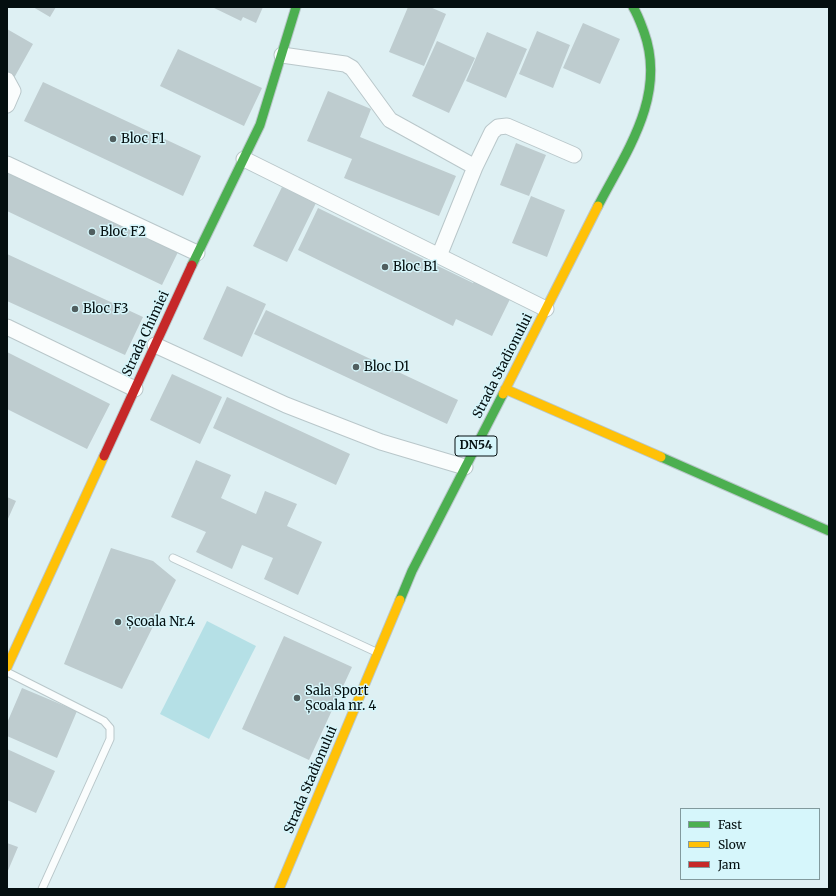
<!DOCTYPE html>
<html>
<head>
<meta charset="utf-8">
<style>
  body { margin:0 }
  #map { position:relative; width:836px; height:896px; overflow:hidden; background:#def0f3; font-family:Merriweather,serif }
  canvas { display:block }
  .frame { position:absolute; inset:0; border:8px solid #040f10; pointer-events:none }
  .legend { position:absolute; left:680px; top:808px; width:140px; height:72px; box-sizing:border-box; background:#d6f6fb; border:1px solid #829a9d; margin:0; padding:5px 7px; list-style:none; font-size:12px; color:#040f10 }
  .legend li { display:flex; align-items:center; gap:8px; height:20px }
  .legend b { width:20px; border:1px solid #829a9d }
</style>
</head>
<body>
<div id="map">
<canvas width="836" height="896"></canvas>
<div class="frame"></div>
<ul class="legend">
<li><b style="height:5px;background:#4caf50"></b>Fast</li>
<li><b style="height:5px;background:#ffc107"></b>Slow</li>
<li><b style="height:5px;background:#c62828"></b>Jam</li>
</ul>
</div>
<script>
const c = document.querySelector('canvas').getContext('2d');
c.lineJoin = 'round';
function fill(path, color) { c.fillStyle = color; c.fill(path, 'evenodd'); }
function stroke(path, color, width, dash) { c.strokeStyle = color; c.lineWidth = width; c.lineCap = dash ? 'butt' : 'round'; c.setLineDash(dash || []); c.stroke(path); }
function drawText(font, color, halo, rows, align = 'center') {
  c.font = font + ' Merriweather,serif'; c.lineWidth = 3; c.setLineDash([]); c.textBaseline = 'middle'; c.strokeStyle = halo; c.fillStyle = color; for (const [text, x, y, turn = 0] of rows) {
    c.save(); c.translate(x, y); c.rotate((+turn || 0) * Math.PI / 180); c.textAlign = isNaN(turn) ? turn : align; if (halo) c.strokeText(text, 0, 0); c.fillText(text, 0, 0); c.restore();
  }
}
const green = new Path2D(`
  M207,621L256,646L209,739L160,714Z`);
const building = new Path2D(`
  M33,7H56L50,17Z
  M212,7H263L256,23L243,17L241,21Z
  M408,7H430L446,14L424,66L389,52Z
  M583,23L620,39L600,84L563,68Z
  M7,29L33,44L14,78L7,74Z
  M537,31L570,45L553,88L519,74Z
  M487,32L527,49L506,98L466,81Z
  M437,41L475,58L449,113L412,96Z
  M178,49L262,88L244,126L160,86Z
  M43,82L201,156L183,196L24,121Z
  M328,91L371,109L360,137L456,176L439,216L344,178L352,159L307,141Z
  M516,143L546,155L529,196L500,185Z
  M7,171L178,252L162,285L7,211Z
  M282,187L316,203L287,262L253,246Z
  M531,196L565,210L547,257L512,243Z
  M318,208L473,283L475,280L511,297L492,336L456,319L453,326L298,250Z
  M7,254L143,317L125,355L7,301Z
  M227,286L266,304L242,357L203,339Z
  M266,310L458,400L447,424L254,334Z
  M7,352L110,404L87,449L7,409Z
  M172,374L222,397L200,444L150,420Z
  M227,397L350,454L336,485L213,428Z
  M196,460L231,475L221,498L256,514L265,491L297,504L287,526L322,542L298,595L264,579L273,558L242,545L232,569L196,552L206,532L171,517Z
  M7,497L16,501L7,521Z
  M111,548L153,561L176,580L122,689L64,664Z
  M284,636L352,667L309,760L242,729Z
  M22,688L77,711L57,758L7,736V723Z
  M7,749L55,771L36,813L7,800Z
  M7,843L18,847L7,873Z`);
const lane = new Path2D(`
  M173,558L376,652
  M7,672L104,721L110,728V739L42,889`);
const street = new Path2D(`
  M282,55L345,64L352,68L390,120L475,167
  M7,80L13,91L7,105
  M244,159L546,309
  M7,164L197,253
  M439,256L475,167L492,132L498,127L507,126L574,155
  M7,327L135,389
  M155,345L286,405L381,442L465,467`);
const fast = new Path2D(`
  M598,206C626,152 667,96 644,32C641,24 638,15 633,7
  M192,265L260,125L296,7
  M661,457L829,531
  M400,600L412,571L503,394`);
const slow = new Path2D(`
  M505,389L661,457
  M503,394L598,206
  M7,667L104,456
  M279,889L400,600`);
const jam = new Path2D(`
  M104,456L192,265`);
const markers = [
  [113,139,4,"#505e5f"],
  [92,232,4,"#505e5f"],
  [385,267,4,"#505e5f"],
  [75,309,4,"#505e5f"],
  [356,367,4,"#505e5f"],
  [118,622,4,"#505e5f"],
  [297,698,4,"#505e5f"]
];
const shields = [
  [476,446,42]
];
const shieldNames = [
  ["DN54",476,446]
];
const poiNames = [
  ["Bloc F1",121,139],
  ["Bloc F2",100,232],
  ["Bloc B1",393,267],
  ["Bloc F3",83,309],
  ["Bloc D1",364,367],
  ["Școala Nr.4",126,622],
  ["Sala Sport",305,691],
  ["Școala nr. 4",305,706]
];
const streetNames = [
  ["Strada Chimiei",146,334,-65],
  ["Strada Stadionului",503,366,-63],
  ["Strada Stadionului",311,780,-67]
];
fill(green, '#b5e0e6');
fill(building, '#becccf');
stroke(lane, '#b9c7ca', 9);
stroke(street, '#b9c7ca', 17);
stroke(fast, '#b9c7ca', 11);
stroke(slow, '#b9c7ca', 11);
stroke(jam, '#b9c7ca', 11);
stroke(lane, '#fafdfd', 7);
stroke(street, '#fafdfd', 15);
stroke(fast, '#4caf50', 9);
stroke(slow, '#ffc107', 9);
stroke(jam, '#c62828', 9);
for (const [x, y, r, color] of markers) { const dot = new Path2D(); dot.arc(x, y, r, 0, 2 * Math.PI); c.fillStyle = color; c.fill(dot); stroke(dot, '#d6f6fb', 1.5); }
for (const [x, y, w] of shields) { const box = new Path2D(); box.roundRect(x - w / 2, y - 10, w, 20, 3); c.fillStyle = '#d6f6fb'; c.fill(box); stroke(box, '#040f10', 1); }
drawText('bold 12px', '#040f10', null, shieldNames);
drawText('13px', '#040f10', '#d6f6fb', poiNames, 'left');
drawText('13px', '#040f10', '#d6f6fb', streetNames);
</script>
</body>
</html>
